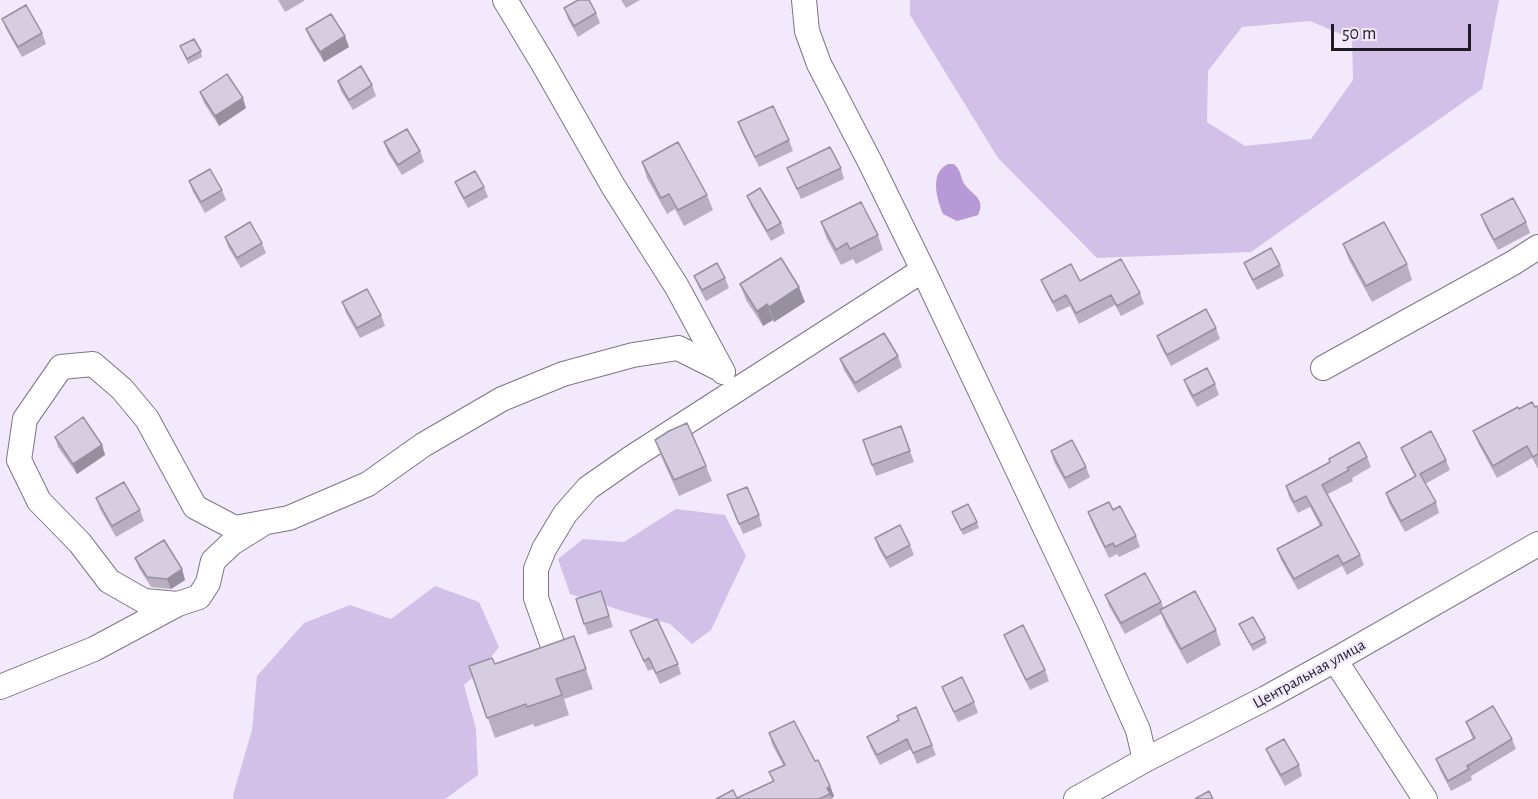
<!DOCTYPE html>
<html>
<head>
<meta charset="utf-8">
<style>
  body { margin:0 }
  #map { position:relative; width:1538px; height:799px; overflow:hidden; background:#f2e9fd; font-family:"Alegreya Sans",sans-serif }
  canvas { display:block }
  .scale { position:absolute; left:1331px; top:24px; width:140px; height:27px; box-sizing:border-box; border:3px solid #1e1b22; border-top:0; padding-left:8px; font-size:18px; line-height:21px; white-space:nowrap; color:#1e1b22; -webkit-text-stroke:4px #f2e9fd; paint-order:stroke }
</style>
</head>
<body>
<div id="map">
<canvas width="1538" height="799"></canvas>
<div class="scale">50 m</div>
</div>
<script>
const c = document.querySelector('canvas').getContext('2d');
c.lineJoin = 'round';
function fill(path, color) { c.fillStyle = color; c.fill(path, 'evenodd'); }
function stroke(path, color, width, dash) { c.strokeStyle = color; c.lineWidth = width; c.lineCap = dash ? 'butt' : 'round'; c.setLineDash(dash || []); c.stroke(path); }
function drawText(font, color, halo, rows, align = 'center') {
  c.font = font + ' "Alegreya Sans",sans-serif'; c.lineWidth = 5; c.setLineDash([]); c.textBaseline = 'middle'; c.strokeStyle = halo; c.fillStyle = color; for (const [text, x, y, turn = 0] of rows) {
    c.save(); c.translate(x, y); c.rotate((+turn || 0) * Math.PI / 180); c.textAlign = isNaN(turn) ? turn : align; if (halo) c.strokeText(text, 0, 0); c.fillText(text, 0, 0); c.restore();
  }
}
const green = new Path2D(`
  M910,0H1499L1482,89L1251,252L1097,258L998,158L910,15ZM1310,21L1352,39L1353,80L1311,139L1245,146L1207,122L1208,71L1242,27Z
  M676,509L725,515L746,556L711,630L692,644L670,624L626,612L570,594L558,559L583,539L624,542Z
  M435,586L479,602L499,647L481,670L464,685L476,729L478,775L445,799H234L233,795L252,730L257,676L304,623L350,605L391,619Z`);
const water = new Path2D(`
  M948,164H954C962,171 960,178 965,185C973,195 986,199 978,215L957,221L943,214C937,199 929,173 948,164Z`);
const minor = new Path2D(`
  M505,0L544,65L613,186L677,287L723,372
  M804,0L807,31L819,64L870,162L923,270L1091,625L1138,730L1145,760
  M1323,368L1513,263L1538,247
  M264,523L232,543L213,561L208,583L199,597L178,604L144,601L109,581L80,543L39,501L19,460L25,419L61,367L93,364L122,389L147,419L195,507L235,528L289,518L368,484L423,445L502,399L563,374L633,355L678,348L722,370
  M553,646L536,598V569L544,549L565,514L588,488L631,458L923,270
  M1335,660L1425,799
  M0,687L94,649L178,604
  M1076,799L1145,760L1266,698L1335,660L1538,544`);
const wall = new Path2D(`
  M278,0H304V1L285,12Z
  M621,0H640L626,8Z
  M564,8L596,13L600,23L578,37L568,19Z
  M2,19L42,33L46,44L22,57L6,29Z
  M306,29L349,47L324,62L310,39Z
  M180,46L201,51L202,57L188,64Z
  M338,81L372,85L376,96L353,110L341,91Z
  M200,92L246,108L219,126L204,103Z
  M738,122L789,140L793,151L759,167L742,133Z
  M384,142L420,151L424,162L402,175L388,153Z
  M642,162L707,195L713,210L684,226L675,209L667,214L647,178Z
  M787,168H841L844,179L801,199Z
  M189,181L222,190L226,200L205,213L193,192Z
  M455,182L484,187L488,197L468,208L459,192Z
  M747,196L781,223L785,233L771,241L751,206Z
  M1481,215L1526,222L1530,233L1498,250L1485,226Z
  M821,222L878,235L883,250L856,264L853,259L841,265L826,237Z
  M225,237L262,243L266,253L241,268L228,247Z
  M1343,244L1407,264L1412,280L1372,302L1349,260Z
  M1244,263L1280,265L1284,276L1257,290L1248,273Z
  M694,276L725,278L729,288L706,301L698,286Z
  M1041,280L1080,281L1140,293L1144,304L1121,316L1115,305L1079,324L1070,306L1057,312L1045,290Z
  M740,284L805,302L774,322L773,320L763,326L746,300Z
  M342,302L381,315L385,326L360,338L346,313Z
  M1216,328L1220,339L1171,366L1161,347L1157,336Z
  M898,356L902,367L858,393L844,370L840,359Z
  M1184,380L1215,384L1219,395L1197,407L1188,391Z
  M1538,406V469L1532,458L1497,478L1478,443L1473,431L1519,409L1535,407Z
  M901,426L914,462L876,476L863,440Z
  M55,437L102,445L105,455L77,474L58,447Z
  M655,440L706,466L712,481L679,496L661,456Z
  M1401,448L1446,460L1450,470L1425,484L1436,502L1439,513L1405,532L1389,503L1386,493L1415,477L1405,458Z
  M1051,451L1086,467L1090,477L1069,489L1054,462Z
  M1367,457L1371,467L1352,478L1353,481L1328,494L1360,555L1364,565L1347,575L1342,566L1298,590L1281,560L1277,549L1320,526L1310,507L1298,513L1289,497L1286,486Z
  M727,495L759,515L762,526L743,534Z
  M96,498L140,510L144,521L116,537L100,509Z
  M1113,510L1136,536L1140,547L1119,557L1117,554L1109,558L1092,523L1088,512Z
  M954,517L977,522L979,528L963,535Z
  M875,538L910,545L914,555L890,568L879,549Z
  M135,558L182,569L185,580L171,589L151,587L139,568Z
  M601,591L613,627L588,635L584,624Z
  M1105,595L1161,602L1164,609L1216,630L1221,645L1187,664L1166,626L1161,614L1125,634L1109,606Z
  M1239,624L1265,638L1267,643L1253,651Z
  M630,631L678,664L681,674L660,684L653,669L648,671Z
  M1004,635L1045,670L1049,681L1030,690L1008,645Z
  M574,636L593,689L564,699L569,715L535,727L533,724L495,738L469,666L495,664Z
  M942,687L974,702L978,713L958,722L946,697Z
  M898,721L932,745L936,755L917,764L911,749L880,765L871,748L867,737Z
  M1466,722L1512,739L1516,749L1471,776L1472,780L1451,791L1440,770L1436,759L1473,739L1470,732Z
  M769,733L815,761L830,786L834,796L832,799H716L737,798L773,782L769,772L783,765L772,744Z
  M1266,749L1299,765L1302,776L1285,786L1270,759Z`);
const shadedWall = new Path2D(`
  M345,36L349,47L324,62L320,52Z
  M243,98L246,108L219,126L215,116Z
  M799,287L805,302L774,322L769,307Z
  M767,304L773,320L763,326L757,311Z
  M102,445L105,455L77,474L73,464Z
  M182,569L185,580L171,589L167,579Z
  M830,786L834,796L832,798L827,788Z`);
const building = new Path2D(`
  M578,0H589L596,13L574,26L564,8Z
  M26,5L42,33L18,47L2,19Z
  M331,14L345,36L320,52L306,29Z
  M194,39L201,51L187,59L180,46Z
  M361,66L372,85L349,100L338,81Z
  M227,74L243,98L215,116L200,92Z
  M773,106L789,140L755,157L738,122Z
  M407,129L420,151L398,165L384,142Z
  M678,142L707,195L678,210L669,194L661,198L642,162Z
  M830,147L841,168L797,189L787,168Z
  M210,169L222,190L201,202L189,181Z
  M475,171L484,187L464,198L455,182Z
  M760,188L781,223L767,231L747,196Z
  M1513,198L1526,222L1494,240L1481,215Z
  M861,202L878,235L850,249L847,243L836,250L821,222Z
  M250,222L262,243L237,258L225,237Z
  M1384,222L1407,264L1366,286L1343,244Z
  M1271,248L1280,265L1253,280L1244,263Z
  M781,258L799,287L769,307L767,304L757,311L740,284Z
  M1121,259L1140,293L1117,306L1111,295L1076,313L1066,295L1053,302L1041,280L1071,264L1080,281Z
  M717,263L725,278L702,290L694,276Z
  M367,289L381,315L357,328L342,302Z
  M1206,309L1216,328L1167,355L1157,336Z
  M884,333L898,356L855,383L840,359Z
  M1207,368L1215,384L1193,396L1184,380Z
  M1532,402L1535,407L1538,406V454L1533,457L1527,446L1493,466L1473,431L1518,407L1519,409Z
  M83,417L102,445L73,464L55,437Z
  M687,423L706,466L674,480L655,440L669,431Z
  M901,426L910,451L872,465L863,440Z
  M1431,431L1446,460L1420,474L1436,502L1401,521L1386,493L1416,476L1401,448Z
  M1072,440L1086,467L1065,478L1051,451Z
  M1359,442L1367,457L1347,468L1349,470L1322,485L1360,555L1343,564L1338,555L1294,579L1277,549L1322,525L1306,496L1294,502L1286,486L1330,462L1329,459Z
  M124,482L140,510L112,526L96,498Z
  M747,487L759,515L739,524L727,495Z
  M1109,502L1113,510L1120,506L1136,536L1115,547L1113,543L1105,547L1088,512Z
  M968,504L977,522L961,530L952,512Z
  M900,525L910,545L886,558L875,538Z
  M164,540L182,569L167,579L147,577L135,558Z
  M1145,573L1161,602L1121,623L1105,595Z
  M601,591L609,616L584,624L576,599Z
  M1195,591L1216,630L1181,649L1160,610Z
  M1253,617L1265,638L1251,645L1239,624Z
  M657,619L678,664L656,673L649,658L644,661L630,631Z
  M1023,625L1045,670L1026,680L1004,635Z
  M574,636L586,669L556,679L562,695L527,707L526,704L487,718L469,666L492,658L495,664Z
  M962,677L974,702L954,712L942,687Z
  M1493,706L1512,739L1467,766L1469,769L1448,781L1436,759L1475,738L1466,722Z
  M916,707L932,745L913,753L907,739L877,755L867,737L899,720L897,716Z
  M794,721L815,761L818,760L830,786L827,788L830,794L819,799H716L733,790L737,798L774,781L769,772L785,765L769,733Z
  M1284,739L1299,765L1281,775L1266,749Z
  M1209,791L1213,799H1195Z`);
const streetNames = [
  ["Центральная улица",1309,674,-29]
];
fill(green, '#d3c0e9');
fill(water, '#b799d8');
stroke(minor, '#7d7586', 26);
stroke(minor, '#fff', 24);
fill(wall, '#b8b0c2');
fill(shadedWall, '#96909e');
fill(building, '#d6cde1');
stroke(building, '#96909e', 1.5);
drawText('16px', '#1e1b22', '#f2e9fd', streetNames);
</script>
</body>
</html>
